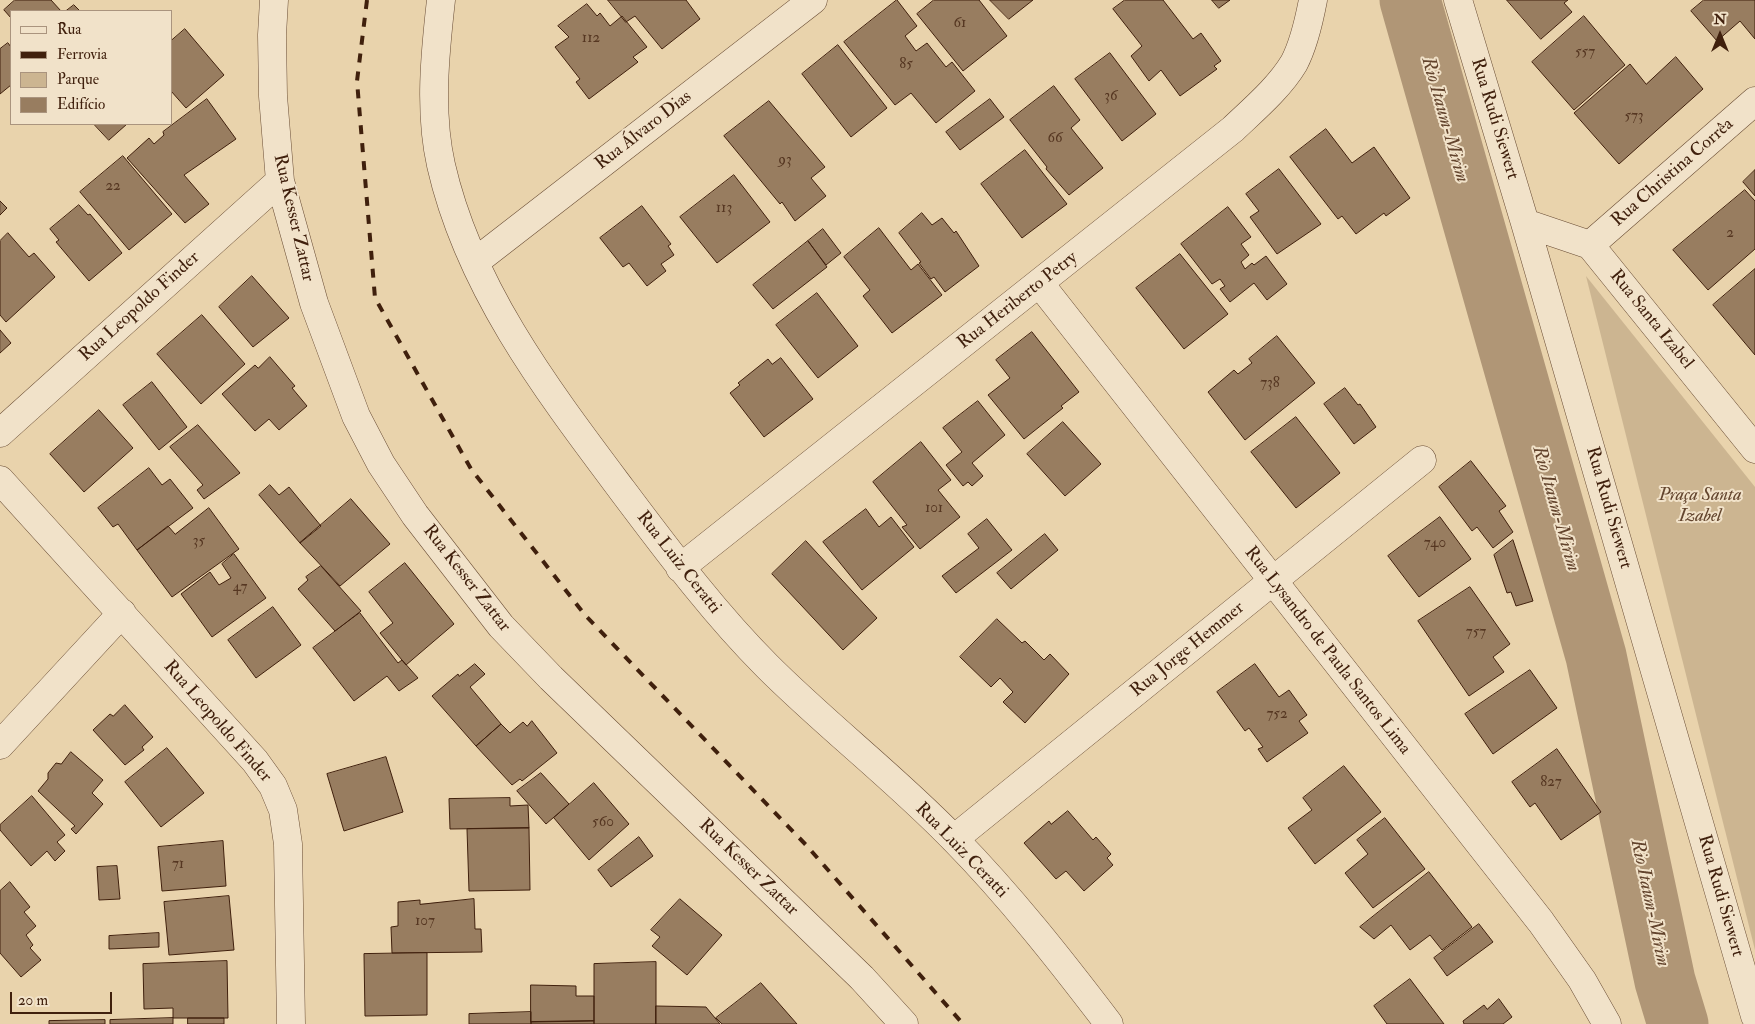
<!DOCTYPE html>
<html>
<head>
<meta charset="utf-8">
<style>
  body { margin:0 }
  #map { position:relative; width:1755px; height:1024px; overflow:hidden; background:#e9d3ac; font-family:"IM FELL Double Pica",serif }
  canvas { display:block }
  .legend { position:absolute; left:10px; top:10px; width:162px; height:115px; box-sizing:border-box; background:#f1e2c9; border:1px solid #aa947e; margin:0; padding:6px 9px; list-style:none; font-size:15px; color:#40200d }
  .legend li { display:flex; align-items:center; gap:10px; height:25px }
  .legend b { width:25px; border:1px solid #aa947e }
  .north { position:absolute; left:1695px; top:10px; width:50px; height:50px; -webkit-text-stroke:4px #f1e2c9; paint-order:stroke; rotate:0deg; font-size:14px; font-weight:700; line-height:20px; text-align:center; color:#40200d }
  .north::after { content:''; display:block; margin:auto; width:18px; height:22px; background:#40200d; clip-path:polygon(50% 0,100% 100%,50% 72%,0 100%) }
  .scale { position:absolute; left:10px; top:992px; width:102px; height:22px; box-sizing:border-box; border:2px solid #40200d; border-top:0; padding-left:6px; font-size:15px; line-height:18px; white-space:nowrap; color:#40200d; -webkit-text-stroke:4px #f1e2c9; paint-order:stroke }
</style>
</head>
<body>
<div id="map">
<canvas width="1755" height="1024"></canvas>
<ul class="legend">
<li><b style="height:6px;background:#f1e2c9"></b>Rua</li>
<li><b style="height:6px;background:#40200d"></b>Ferrovia</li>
<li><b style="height:14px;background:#ccb591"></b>Parque</li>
<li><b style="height:14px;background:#987d60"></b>Edifício</li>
</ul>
<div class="north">N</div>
<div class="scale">20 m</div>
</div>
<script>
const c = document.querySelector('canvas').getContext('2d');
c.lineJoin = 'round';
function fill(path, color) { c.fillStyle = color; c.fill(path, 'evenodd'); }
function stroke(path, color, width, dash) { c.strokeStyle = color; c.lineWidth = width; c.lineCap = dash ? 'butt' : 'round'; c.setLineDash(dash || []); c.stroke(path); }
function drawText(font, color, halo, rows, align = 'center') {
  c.font = font + ' "IM FELL Double Pica",serif'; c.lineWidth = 4; c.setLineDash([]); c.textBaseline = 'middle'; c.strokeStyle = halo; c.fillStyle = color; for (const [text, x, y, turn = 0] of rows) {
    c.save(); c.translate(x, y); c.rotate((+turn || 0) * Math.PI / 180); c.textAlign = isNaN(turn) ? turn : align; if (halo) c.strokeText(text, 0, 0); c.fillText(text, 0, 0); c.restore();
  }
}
const green = new Path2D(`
  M1586,276L1755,487V950Z`);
const river = new Path2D(`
  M1410,0L1596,656L1665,981L1678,1024`);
const building = new Path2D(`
  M15,0H51L61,11H11V18L4,10Z
  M608,0H686L700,19L662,49L635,16L626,22Z
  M897,0L917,26L905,36L916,51L927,43L946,67L952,62L975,91L936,123L911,93L895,105L844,42Z
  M934,0H979L1007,36L963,71L917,14Z
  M990,0H1033L1009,19Z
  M1125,0H1163L1193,39L1201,33L1221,61L1214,66L1217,69L1180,96L1161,70L1149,81L1131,56L1142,46L1113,9Z
  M1212,0H1230L1219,8Z
  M1507,0H1568L1564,3L1572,12L1541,39Z
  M1704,0H1755V39L1740,21L1717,41L1691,11Z
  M587,4L597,16L600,13L610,26L622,16L647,47L633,57L638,62L589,99L576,82L580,79L555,47L569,37L558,26Z
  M74,5L80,11H66Z
  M1584,16L1625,65L1574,110L1532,62Z
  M185,29L224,75L186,108L171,91V41Z
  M8,43L11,47V85L0,94V49Z
  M838,45L887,108L851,137L802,74Z
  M1110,53L1156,114L1122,141L1075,79Z
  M1676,57L1703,89L1619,164L1574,113L1630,64L1646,84Z
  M1054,86L1080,120L1071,128L1103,168L1069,195L1046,169L1047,167L1010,120Z
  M207,99L236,139L184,175L209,204L185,223L127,158L149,138L154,144L164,135L163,132Z
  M990,99L1004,117L960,150L946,132Z
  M769,101L825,167L811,178L826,196L795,221L782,202L780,204L724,136Z
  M94,124H127L109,140Z
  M1326,129L1352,163L1374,147L1410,198L1386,216L1384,213L1356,234L1342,216L1338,219L1290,157Z
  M1025,150L1067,204L1022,238L981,184Z
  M123,156L172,214L129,250L80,192Z
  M1279,169L1321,224L1277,254L1250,217L1259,211L1246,194Z
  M1755,170V196L1743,182Z
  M734,175L770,222L717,263L680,217Z
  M1745,190L1755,201V249L1708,290L1673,250Z
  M0,201L7,208L0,215Z
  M79,205L88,215L90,214L122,253L89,281L56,242L59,240L50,229Z
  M642,206L671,244L668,246L674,255L661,264L666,271L647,286L629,263L623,267L600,238Z
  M1228,207L1251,237L1241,244L1249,255L1241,262L1245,269L1252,263L1254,265L1266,256L1287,284L1267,300L1254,283L1230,302L1220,289L1225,286L1220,279L1212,284L1181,244Z
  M922,213L932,225L942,218L954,233L956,231L979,266L945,292L934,277L931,279L919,263L921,262L899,233Z
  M879,228L911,270L918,264L942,295L892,333L863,296L870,290L844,257Z
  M823,229L841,253L826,265L808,241Z
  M8,233L29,257L34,253L55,277L6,322L0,315V241Z
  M808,241L827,267L773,309L753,285Z
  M1180,254L1228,314L1184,349L1136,288Z
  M1755,269V355L1713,305Z
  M252,276L289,318L253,347L219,307Z
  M817,293L858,346L818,378L776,325Z
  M202,315L245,364L201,404L157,354Z
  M0,330L11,343L0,353Z
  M1032,332L1079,392L1061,406L1063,408L1024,439L988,395L1010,378L996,360Z
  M1277,336L1315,383L1245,440L1208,392L1234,370L1238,374L1252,363L1249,359Z
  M270,357L295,386L292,388L307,406L279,430L269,419L255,431L222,394L255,365L258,368Z
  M781,358L813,399L764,437L730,393L740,385L738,383L768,359L772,364Z
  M152,382L187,427L159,450L123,405Z
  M1345,388L1358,405L1360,404L1376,427L1354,444L1324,404Z
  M978,401L1005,435L972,463L983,476L972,486L968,482L963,486L946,465L962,452L943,428Z
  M99,410L133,448L84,492L50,454Z
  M1296,417L1340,473L1296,508L1251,452Z
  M1063,422L1101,464L1065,496L1027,454Z
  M198,425L240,473L204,499L197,490L203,485L170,447Z
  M921,442L951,480L938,490L960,517L920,549L902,527L907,525L873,482Z
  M1471,461L1506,506L1499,511L1513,532L1493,548L1477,527L1472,531L1439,487Z
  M149,468L162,485L170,479L193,508L137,550L118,524L113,527L98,508Z
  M270,485L279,495L289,487L321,526L300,543L259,495Z
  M351,499L390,544L340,586L300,543Z
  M209,508L239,549L172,597L137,550L168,526L175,534Z
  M866,509L879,527L891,517L914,547L862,590L823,542Z
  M1440,517L1471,559L1419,597L1388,556Z
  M987,519L1012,550L956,593L942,576L979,548L968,534Z
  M1045,534L1058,550L1011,589L997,573Z
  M1513,540L1533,601L1516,606L1511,592L1507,593L1494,555Z
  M806,541L877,618L843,650L772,574Z
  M234,554L266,598L212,637L181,594L210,572L219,585L231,578L222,564Z
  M405,563L454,624L406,665L380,633L393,623L369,592Z
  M321,566L361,611L335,631L298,589L308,580L306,577Z
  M1470,587L1510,644L1493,657L1504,672L1469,696L1418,621Z
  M273,607L301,645L256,678L228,640Z
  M360,613L398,663L402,660L418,678L399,691L387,676L354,701L313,648Z
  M997,619L1022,643L1025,641L1044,660L1050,654L1069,674L1025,723L1003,702L1013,692L1000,678L991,687L960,657Z
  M475,664L485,674L470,687L501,724L476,746L432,696L458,674L459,676Z
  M1255,664L1279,697L1289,690L1307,715L1299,721L1308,733L1267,762L1258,749L1263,747L1249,728L1245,731L1217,692Z
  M1530,670L1557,708L1493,754L1465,714Z
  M125,705L153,737L142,747L144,750L125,765L93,730L110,714L113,716Z
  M532,721L557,753L522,781L520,779L512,785L476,746L501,724L510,733L523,722L527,726Z
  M167,748L204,793L161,827L125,782Z
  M1557,749L1601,812L1561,840L1535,803L1530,807L1512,782Z
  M71,752L103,780L92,793L103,804L76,834L71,829L75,826L38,791L48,779V773L56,763L61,764Z
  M386,757L403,812L344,831L327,774Z
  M1344,766L1381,812L1315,864L1288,828L1312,810L1303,798Z
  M541,773L569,804L546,824L517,791Z
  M594,783L629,824L589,860L554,818Z
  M32,796L65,835L57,842L65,851L55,861L47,851L31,866L0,830V825Z
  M510,798V806L528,805L529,828L450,829L449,799Z
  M1068,811L1093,840L1096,837L1111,854L1107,858L1113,865L1084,891L1066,871L1056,879L1024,843L1049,821L1051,824Z
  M1385,818L1425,869L1373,908L1345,873L1368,854L1357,840Z
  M529,828L530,890L469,891L467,829Z
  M639,837L653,856L611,887L598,870Z
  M223,841L226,886L162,891L158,847Z
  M117,866L120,899L99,900L97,867Z
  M1429,872L1472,927L1442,950L1430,935L1410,950L1391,925L1374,939L1360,927Z
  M10,882L30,907L24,912L36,926L26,935L33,945L30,948L41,960L21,977L0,953V891Z
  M229,896L234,950L169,955L164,902Z
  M474,899L475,929H481L482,952L392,953L391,927L398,926V902L420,900V904Z
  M680,899L722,935L687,975L652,946L660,937L651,930Z
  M1479,924L1493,942L1447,976L1434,958Z
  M159,933V947L109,949V936Z
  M427,953V1015L365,1016L364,954Z
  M227,961L228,1018H173V1008L144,1009L143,964Z
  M656,962V1024H594V964Z
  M1410,979L1444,1024H1387L1374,1006Z
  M761,983L797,1024H722L716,1018Z
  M531,985L576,986V996H594V1021L531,1022Z
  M1499,999L1512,1017L1503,1024H1464L1463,1021L1484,1005L1487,1009Z
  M656,1006L706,1007L720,1024H656Z
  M531,1012V1024H469V1014Z
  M173,1018V1024H110V1020Z
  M188,1018H224V1024H188Z
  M105,1020V1024H49V1021Z
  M594,1021V1024H531V1022Z`);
const minor = new Path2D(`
  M274,0L272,35L273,96L280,181L314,303L356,416L381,464L415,515L501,626L551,678L862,978L904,1024
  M441,0C435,53 429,112 441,165C469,288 547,390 622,490C668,551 713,612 767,666C827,726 895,778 954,839C1010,896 1061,961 1109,1024
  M1458,0L1525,223L1755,1016
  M1525,223L1590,245L1755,449
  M1590,245L1755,101
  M475,262L813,0
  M1040,284L1541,922L1582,980L1607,1024
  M0,433L280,181
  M0,480L255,761L273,786L283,810L288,844L291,1024
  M680,568L1233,129C1254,109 1279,88 1294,63C1304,44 1309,21 1313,0
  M0,745L122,613
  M954,839L1422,460`);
const rail = new Path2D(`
  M367,0L357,81L375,298L471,469L585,615L807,846L963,1024`);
const numberNames = [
  ["61",960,24],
  ["112",591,39],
  ["557",1585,53],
  ["85",906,65],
  ["36",1111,97],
  ["573",1634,117],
  ["66",1055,139],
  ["93",785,161],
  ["22",113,187],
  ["113",724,209],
  ["2",1730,234],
  ["738",1270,384],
  ["101",934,509],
  ["35",199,542],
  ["740",1435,544],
  ["47",240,588],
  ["757",1476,633],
  ["752",1277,715],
  ["827",1551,783],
  ["560",603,823],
  ["71",178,865],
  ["107",425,922]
];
const streetNames = [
  ["Rua Rudi Siewert",1494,119,73],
  ["Rua Álvaro Dias",644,131,-38],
  ["Rua Christina Corrêa",1673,173,-41],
  ["Rua Kesser Zattar",293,218,77],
  ["Rua Heriberto Petry",1018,301,-38],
  ["Rua Leopoldo Finder",140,307,-42],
  ["Rua Santa Izabel",1651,320,51],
  ["Rua Rudi Siewert",1608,508,74],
  ["Rua Luiz Ceratti",678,563,52],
  ["Rua Kesser Zattar",466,579,52],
  ["Rua Jorge Hemmer",1188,650,-39],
  ["Rua Lysandro de Paula Santos Lima",1327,651,52],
  ["Rua Leopoldo Finder",217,722,49],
  ["Rua Luiz Ceratti",961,851,46],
  ["Rua Kesser Zattar",748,868,44],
  ["Rua Rudi Siewert",1720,896,74]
];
const parkNames = [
  ["Praça Santa",1700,496],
  ["Izabel",1700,517]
];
const waterNames = [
  ["Rio Itaum-Mirim",1444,120,74],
  ["Rio Itaum-Mirim",1555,509,74],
  ["Rio Itaum-Mirim",1649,903,78]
];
fill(green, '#ccb591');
stroke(river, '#b09676', 61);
fill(building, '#987d60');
stroke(building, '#40200d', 1);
stroke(minor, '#6a4d35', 29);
stroke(minor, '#f1e2c9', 28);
stroke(rail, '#40200d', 4, [9, 9]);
drawText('15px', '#563722', null, numberNames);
drawText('18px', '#40200d', '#f1e2c9', streetNames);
drawText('italic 18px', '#63452e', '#f1e2c9', parkNames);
drawText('italic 19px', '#62432c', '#f1e2c9', waterNames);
</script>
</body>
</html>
